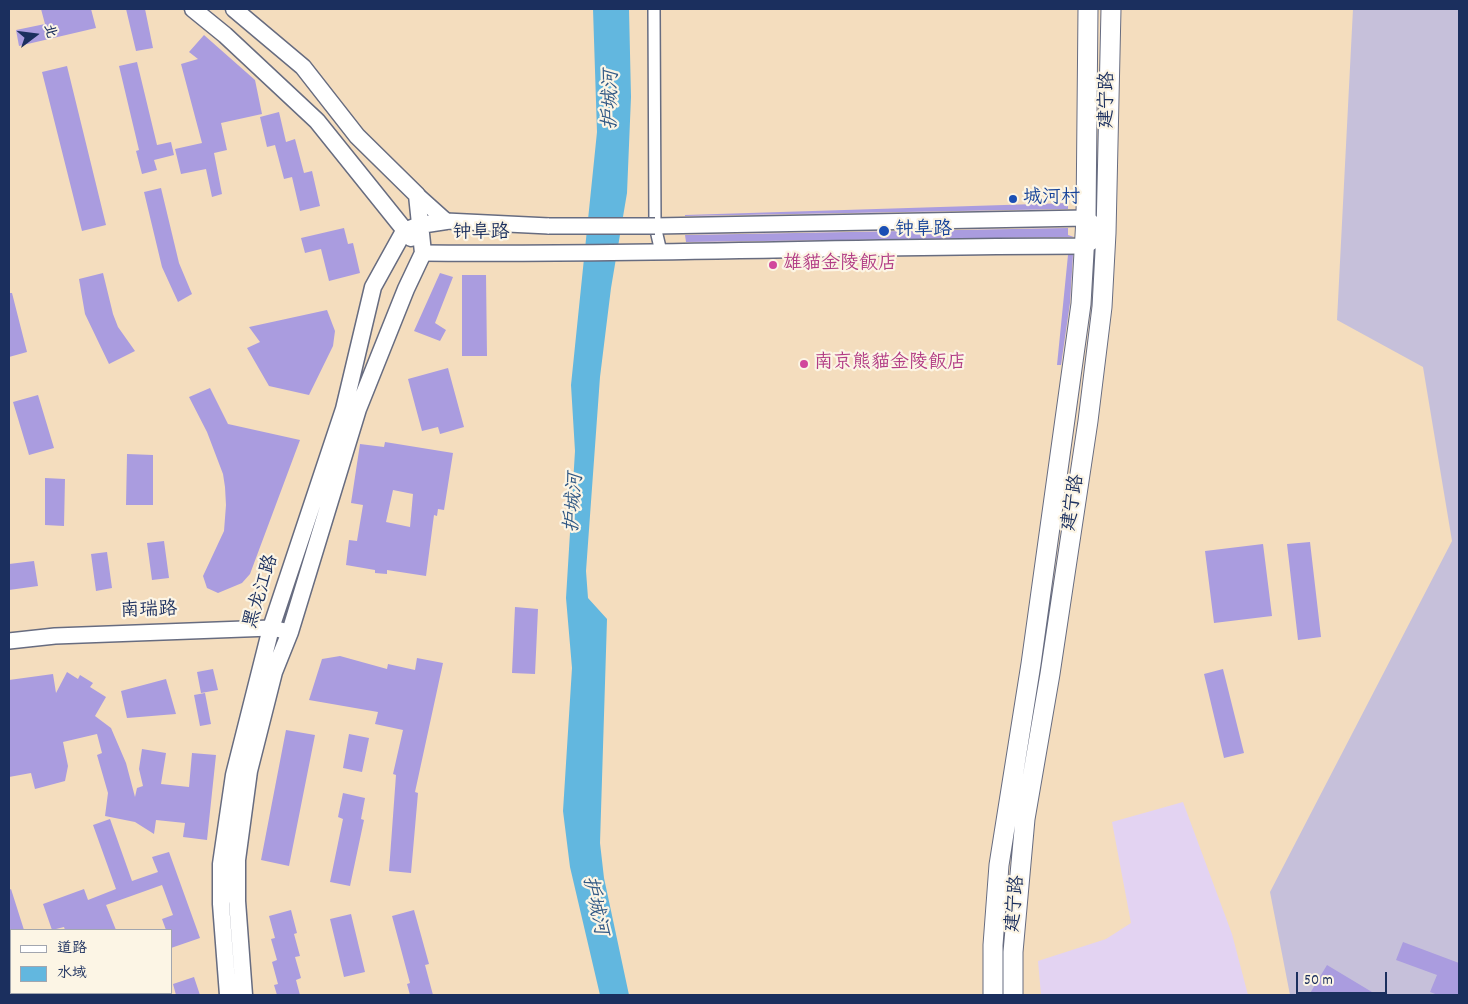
<!DOCTYPE html>
<html>
<head>
<meta charset="utf-8">
<style>
  body { margin:0 }
  #map { position:relative; width:1468px; height:1004px; overflow:hidden; background:#f4ddbe; font-family:Dekko,"LXGW WenKai TC",sans-serif }
  canvas { display:block }
  .frame { position:absolute; inset:0; border:10px solid #1b2f5e; pointer-events:none }
  .legend { position:absolute; left:10px; top:929px; width:162px; height:65px; box-sizing:border-box; background:#fcf5e5; border:1px solid #a2a6af; margin:0; padding:6px 9px; list-style:none; font-size:15px; color:#1b2f5e }
  .legend li { display:flex; align-items:center; gap:10px; height:25px }
  .legend b { width:25px; border:1px solid #a2a6af }
  .north { position:absolute; left:10px; top:10px; width:50px; height:50px; -webkit-text-stroke:4px #fcf5e5; paint-order:stroke; rotate:75deg; font-size:14px; font-weight:700; line-height:20px; text-align:center; color:#1b2f5e }
  .north::after { content:''; display:block; margin:auto; width:18px; height:22px; background:#1b2f5e; clip-path:polygon(50% 0,100% 100%,50% 72%,0 100%) }
  .scale { position:absolute; left:1296px; top:972px; width:91px; height:22px; box-sizing:border-box; border:2px solid #1b2f5e; border-top:0; padding-left:6px; font-size:15px; line-height:18px; white-space:nowrap; color:#1b2f5e; -webkit-text-stroke:4px #fcf5e5; paint-order:stroke }
</style>
</head>
<body>
<div id="map">
<canvas width="1468" height="1004"></canvas>
<div class="frame"></div>
<ul class="legend">
<li><b style="height:6px;background:#fff"></b>道路</li>
<li><b style="height:14px;background:#62b7df"></b>水域</li>
</ul>
<div class="north">北</div>
<div class="scale">50 m</div>
</div>
<script>
const c = document.querySelector('canvas').getContext('2d');
c.lineJoin = 'round';
function fill(path, color) { c.fillStyle = color; c.fill(path, 'evenodd'); }
function stroke(path, color, width, dash) { c.strokeStyle = color; c.lineWidth = width; c.lineCap = dash ? 'butt' : 'round'; c.setLineDash(dash || []); c.stroke(path); }
function drawText(font, color, halo, rows, align = 'center') {
  c.font = font + ' Dekko,"LXGW WenKai TC",sans-serif'; c.lineWidth = 4.5; c.setLineDash([]); c.textBaseline = 'middle'; c.strokeStyle = halo; c.fillStyle = color; for (const [text, x, y, turn = 0] of rows) {
    c.save(); c.translate(x, y); c.rotate((+turn || 0) * Math.PI / 180); c.textAlign = isNaN(turn) ? turn : align; if (halo) c.strokeText(text, 0, 0); c.fillText(text, 0, 0); c.restore();
  }
}
const built = new Path2D(`
  M1183,802L1232,934L1248,995H1041L1038,961L1106,939L1131,923L1112,822Z`);
const industrial = new Path2D(`
  M1353,9H1459V995H1290L1270,892L1452,541L1423,367L1337,320Z`);
const water = new Path2D(`
  M593,9H629L631,97L627,193L611,288L600,377L586,571L588,598L607,619L600,843L604,878L629,995H600L570,867L563,811L572,668L566,598L575,451L571,385L597,132Z`);
const building = new Path2D(`
  M41,9H91L96,28L19,46L16,30L45,24Z
  M126,9H145L153,48L136,51Z
  M204,35L255,80L262,114L221,123L227,150L214,153L222,194L212,197L206,169L181,174L175,149L202,143L181,64L198,59L189,52Z
  M137,62L157,145L171,142L174,155L154,160L157,170L142,174L136,151L139,150L119,66Z
  M67,66L106,225L82,231L42,72Z
  M279,112L286,142L295,139L304,173L312,171L320,206L300,211L292,177L284,179L275,145L267,147L260,117Z
  M161,188L179,263L192,294L178,302L162,267L144,192Z
  M1068,203V209L685,216V215Z
  M344,228L348,244L353,243L360,273L329,281L321,249L305,253L301,238Z
  M1068,228V235L1074,237L686,242L685,235Z
  M1068,255H1073L1070,303L1061,365H1057Z
  M103,273L113,314L118,327L135,351L109,364L85,314L79,279Z
  M440,273L453,277L435,323L446,330L440,341L414,331Z
  M462,275H486L487,356H462Z
  M9,293H12L27,352L9,357Z
  M327,310L335,331L333,346L309,395L269,386L247,348L260,342L249,327Z
  M448,368L464,427L440,434L438,427L422,431L408,379Z
  M210,388L228,424L300,440L250,574L242,583L218,593L207,588L203,576L224,531L226,505L225,487L223,474L207,432L189,397Z
  M38,395L54,448L29,455L13,402Z
  M385,442L453,453L444,510L438,509L437,516L434,515L426,576L387,570V574L375,573V570L346,565L349,540L357,541L363,505L351,503L360,444L384,447ZM393,490L413,494L410,527L386,522Z
  M127,454L153,455V505H126Z
  M45,478L65,479L64,526L45,525Z
  M164,541L169,578L152,580L147,543Z
  M1310,542L1321,637L1298,640L1287,544Z
  M1263,544L1272,616L1214,623L1205,551Z
  M107,552L112,588L96,591L91,554Z
  M34,561L38,586L9,590V564Z
  M515,607L538,609L535,674L512,673Z
  M340,656L387,669L388,664L415,670L417,658L443,663L415,792L418,793L411,873L389,871L396,775L393,774L403,730L375,724L378,712L309,700L322,659Z
  M213,669L218,690L201,693L197,672Z
  M1223,669L1244,753L1224,758L1204,674Z
  M67,672L78,679L80,675L93,683L90,687L106,697L95,716L111,728L126,763L135,797L137,788L143,786L139,769L142,749L166,753L161,784L189,787L192,753L216,755L207,840L183,837L185,823L156,820L154,834L135,822L105,816L108,793L97,755L102,753L97,734L63,742L68,766L65,781L35,789L31,773L9,777V680L53,674L56,693Z
  M166,679L176,714L127,718L121,691Z
  M205,693L211,724L200,726L194,695Z
  M286,730L315,735L289,866L261,860Z
  M349,734L369,738L362,772L343,768Z
  M343,793L365,798L361,819L364,820L350,886L330,882L343,819L338,817Z
  M110,819L132,881L158,872L152,857L169,852L200,938L171,948V930H166L162,919L173,915L162,885L106,905L116,930H65L64,927L52,930L43,904L84,889L88,900L116,889L93,825Z
  M11,889L24,930H9V890Z
  M291,910L297,933L294,934L300,956L295,957L301,978L296,980L300,995H277L274,985L278,984L272,962L277,960L271,939L275,938L269,916Z
  M414,910L429,964L425,965L433,995H410L407,984L410,983L392,916Z
  M351,914L365,972L344,977L330,919Z
  M1403,942L1459,963V995H1438L1430,992L1437,975L1396,960Z
  M1327,965L1377,995H1309Z
  M194,977L200,995H176L173,984Z`);
const minor = new Path2D(`
  M654,9L655,226L661,252`);
const tertiary = new Path2D(`
  M417,195L446,221L549,226
  M423,253C644,255 864,246 1085,246L1106,233L1086,218L655,226
  M9,641L55,636L271,628L290,632`);
const secondary = new Path2D(`
  M193,9L225,35L317,121L411,238
  M234,9L303,67L357,136L417,195L423,253L406,289L358,409L290,632L274,672L249,771L237,860V901L244,995
  M228,995L221,904V864L234,775L271,628L344,409L373,287L404,231L420,225L446,221`);
const primary = new Path2D(`
  M993,995V945L999,865L1031,664L1081,304L1086,218L1088,9
  M1013,995V952L1025,819L1050,674L1088,421L1102,307L1106,233L1111,9`);
const tertiaryBridge = new Path2D(`
  M549,226H655`);
const markers = [
  [1013,199,5,"#1a4fb4"],
  [884,231,6,"#1a4fb4"],
  [773,265,5,"#d1479c"],
  [804,364,5,"#d1479c"]
];
const streetNames = [
  ["建宁路",1109,100,-89],
  ["钟阜路",481,234],
  ["建宁路",1075,503,-81],
  ["黑龙江路",263,592,-73],
  ["南瑞路",149,612,-2],
  ["建宁路",1017,904,-85]
];
const transitNames = [
  ["城河村",1023,199],
  ["钟阜路",895,231]
];
const hotelNames = [
  ["雄貓金陵飯店",783,265],
  ["南京熊貓金陵飯店",814,364]
];
const waterNames = [
  ["护城河",613,100,-89],
  ["护城河",576,503,-86],
  ["护城河",593,906,78]
];
fill(built, '#e3d3f2');
fill(industrial, '#c6c0da');
fill(water, '#62b7df');
fill(building, '#aa9cdf');
stroke(minor, '#676c80', 14);
stroke(tertiary, '#676c80', 18);
stroke(secondary, '#676c80', 19);
stroke(primary, '#676c80', 21);
stroke(minor, '#fff', 11);
stroke(tertiary, '#fff', 15);
stroke(secondary, '#fff', 16);
stroke(primary, '#fff', 19);
stroke(tertiaryBridge, '#676c80', 18, []);
stroke(tertiaryBridge, '#fff', 15);
for (const [x, y, r, color] of markers) { const dot = new Path2D(); dot.arc(x, y, r, 0, 2 * Math.PI); c.fillStyle = color; c.fill(dot); stroke(dot, '#fcf5e5', 2); }
drawText('19px', '#1b2f5e', '#fcf5e5', streetNames);
drawText('19px', '#164399', '#fcf5e5', transitNames, 'left');
drawText('19px', '#b23c85', '#fcf5e5', hotelNames, 'left');
drawText('italic 20px', '#305885', '#fcf5e5', waterNames);
</script>
</body>
</html>
